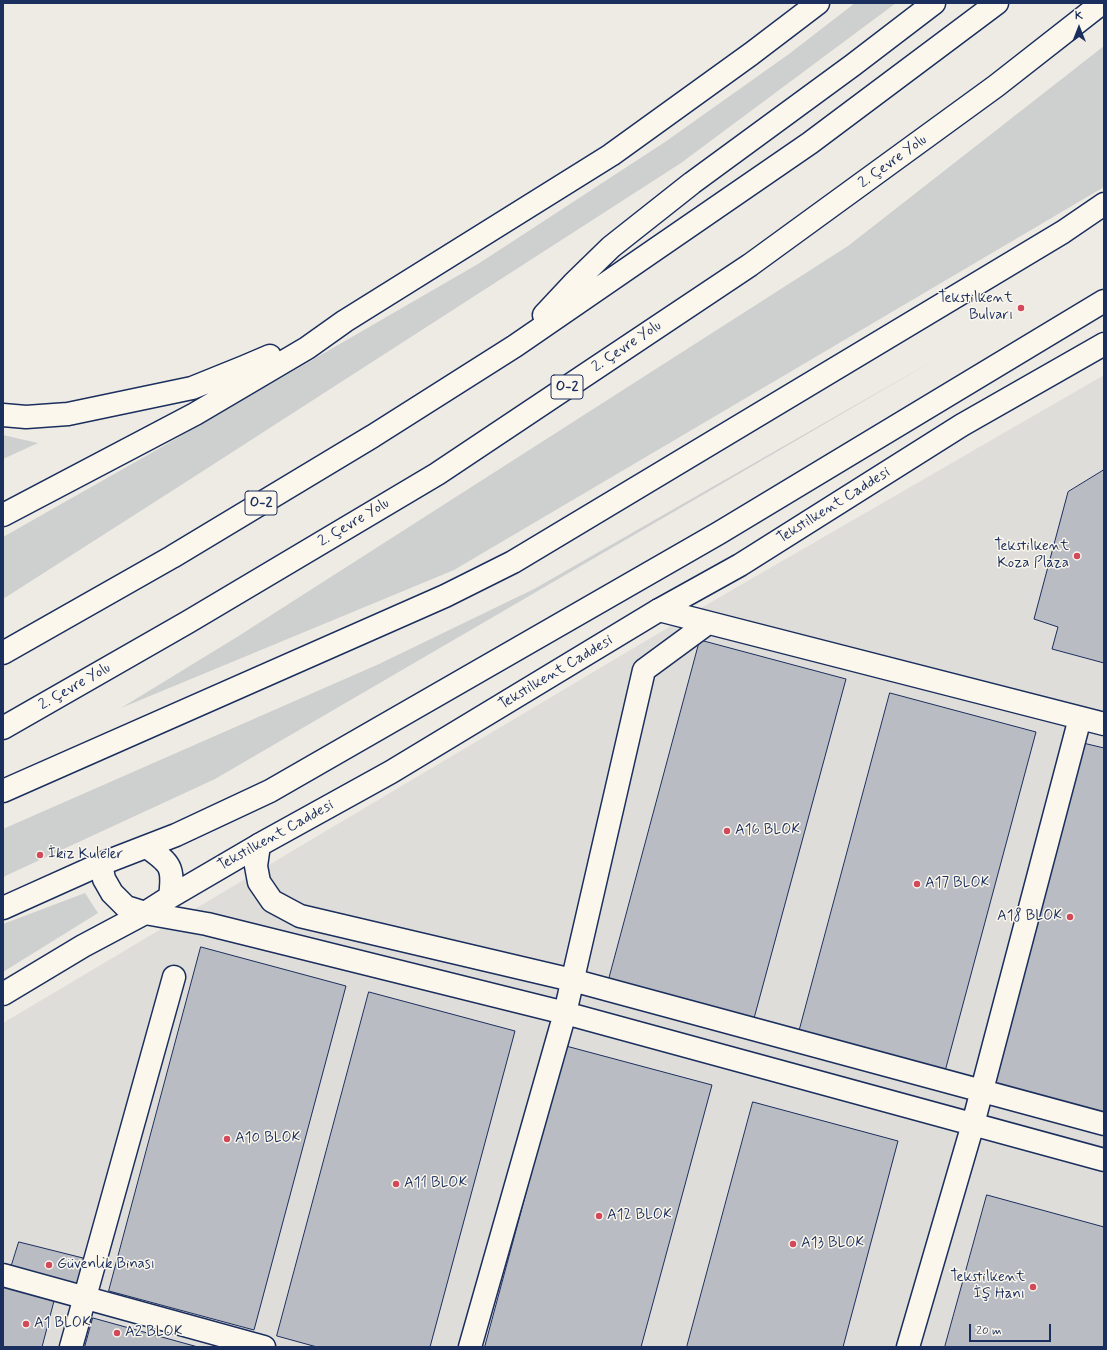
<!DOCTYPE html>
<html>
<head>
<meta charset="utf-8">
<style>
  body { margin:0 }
  #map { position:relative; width:1107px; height:1350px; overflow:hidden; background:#eeebe4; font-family:Mynerve,sans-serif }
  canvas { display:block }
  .frame { position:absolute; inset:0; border:4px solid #1b2f5e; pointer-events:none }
  .north { position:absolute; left:1059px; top:8px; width:40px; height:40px; -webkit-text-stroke:3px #fbf7ec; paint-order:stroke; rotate:0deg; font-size:11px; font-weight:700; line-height:16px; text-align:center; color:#1b2f5e }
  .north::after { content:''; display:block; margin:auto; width:14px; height:18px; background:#1b2f5e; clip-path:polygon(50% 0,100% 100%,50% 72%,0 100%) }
  .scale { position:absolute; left:969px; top:1324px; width:82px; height:18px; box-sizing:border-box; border:2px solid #1b2f5e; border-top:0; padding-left:5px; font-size:12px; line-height:14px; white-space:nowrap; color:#1b2f5e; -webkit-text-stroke:3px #fbf7ec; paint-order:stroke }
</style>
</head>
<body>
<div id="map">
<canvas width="1107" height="1350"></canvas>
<div class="frame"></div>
<div class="north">K</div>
<div class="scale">20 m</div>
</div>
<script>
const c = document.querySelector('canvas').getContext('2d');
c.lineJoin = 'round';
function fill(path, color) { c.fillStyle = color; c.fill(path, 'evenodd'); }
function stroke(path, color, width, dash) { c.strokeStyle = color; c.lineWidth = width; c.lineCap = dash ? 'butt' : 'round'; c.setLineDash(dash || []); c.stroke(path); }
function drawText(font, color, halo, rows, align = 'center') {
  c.font = font + ' Mynerve,sans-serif'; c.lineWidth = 3; c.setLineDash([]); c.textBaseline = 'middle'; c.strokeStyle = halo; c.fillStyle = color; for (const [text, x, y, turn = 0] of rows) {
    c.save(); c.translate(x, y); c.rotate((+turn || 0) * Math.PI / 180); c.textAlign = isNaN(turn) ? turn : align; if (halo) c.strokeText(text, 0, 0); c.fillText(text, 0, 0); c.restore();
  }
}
const built = new Path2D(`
  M1104,375V1347H3V1023L706,605Z`);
const green = new Path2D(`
  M855,3H896L681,163L189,480L3,599V537L160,448L478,264L665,142L789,54Z
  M1104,46V187L454,570L121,708L237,637L848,246Z
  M936,359L215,779L3,877V829L379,664L534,589Z
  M3,435L38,443L3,459Z
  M85,893L98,913L3,972V924Z`);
const building = new Path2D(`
  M1104,470V663L1052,649L1058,627L1034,619L1068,492Z
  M700,640L846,679L753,1022L608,983Z
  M890,693L1036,732L944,1075L798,1036Z
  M1083,743L1104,748V1117L990,1086Z
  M201,947L346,986L254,1330L109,1291Z
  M369,992L515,1031L430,1347H317L277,1336Z
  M566,1046L712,1085L641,1347H485Z
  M753,1102L898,1141L843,1347H687Z
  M987,1195L1104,1227V1347H945Z
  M19,1242L87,1259L80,1291L10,1271Z
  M3,1287L54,1301L42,1347H3Z
  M93,1318L198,1347H85Z`);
const minor = new Path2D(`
  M659,610L1104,724
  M259,845L256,866L259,882L272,901L300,916L572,980L1104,1124
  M145,913L207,924L565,1013L1104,1160
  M3,1275L264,1347
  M71,1347L174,977
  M470,1347L565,1013L644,670L708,623
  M908,1347L973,1124L1080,718`);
const major = new Path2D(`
  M147,847C171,864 174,867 170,897
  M101,864L104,879L112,893L126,907L145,913
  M3,908L101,864L176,835L270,791L719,533L1104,301
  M3,994L83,946L145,913L170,897L259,845L391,772L659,610L740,565L962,425L1104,344`);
const highway = new Path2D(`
  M544,315L573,284L611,247L692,183L853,65L934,3
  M3,415L26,417L68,414L192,388L244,367L270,356
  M3,515L195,414L307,348L345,321L611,155L751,54L818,3
  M3,653L172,557L373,436L515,346L810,143L997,3
  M3,728L188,622L437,474L750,265L996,86L1102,3
  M3,791L445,596L513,562L1063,232L1104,204`);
const markers = [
  [1021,308,4,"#d1495b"],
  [1077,556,4,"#d1495b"],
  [727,831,4,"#d1495b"],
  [40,855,4,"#d1495b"],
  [917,884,4,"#d1495b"],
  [1070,917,4,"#d1495b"],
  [227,1139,4,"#d1495b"],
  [396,1184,4,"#d1495b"],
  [599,1216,4,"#d1495b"],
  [793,1244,4,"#d1495b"],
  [49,1265,4,"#d1495b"],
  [1033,1287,4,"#d1495b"],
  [26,1324,4,"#d1495b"],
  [117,1333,4,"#d1495b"]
];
const shields = [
  [567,387,32],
  [261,503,32]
];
const shieldNames = [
  ["O-2",567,387],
  ["O-2",261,503]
];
const streetNames = [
  ["2. Çevre Yolu",893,162,-36],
  ["2. Çevre Yolu",627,347,-34],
  ["Tekstilkent Caddesi",834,506,-32],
  ["2. Çevre Yolu",354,523,-31],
  ["Tekstilkent Caddesi",556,673,-31],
  ["2. Çevre Yolu",75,687,-30],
  ["Tekstilkent Caddesi",276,836,-29]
];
const poiNames = [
  ["Tekstilkent",1013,299,"right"],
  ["Bulvarı",1013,316,"right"],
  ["Tekstilkent",1069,547,"right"],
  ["Koza Plaza",1069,564,"right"],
  ["A16 BLOK",735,831],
  ["İkiz Kuleler",48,855],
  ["A17 BLOK",925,884],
  ["A18 BLOK",1062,917,"right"],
  ["A10 BLOK",235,1139],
  ["A11 BLOK",404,1184],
  ["A12 BLOK",607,1216],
  ["A13 BLOK",801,1244],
  ["Güvenlik Binası",57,1265],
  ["Tekstilkent",1025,1278,"right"],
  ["İş Hanı",1025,1295,"right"],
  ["A1 BLOK",34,1324],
  ["A2 BLOK",125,1333]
];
fill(built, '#deddda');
fill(green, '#cecfcf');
fill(building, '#b9bcc3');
stroke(building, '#1b2f5e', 1);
stroke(minor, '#1b2f5e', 25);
stroke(major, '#1b2f5e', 25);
stroke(highway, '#1b2f5e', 25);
stroke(minor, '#fbf7ec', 22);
stroke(major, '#fbf7ec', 22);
stroke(highway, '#fbf7ec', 22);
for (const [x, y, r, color] of markers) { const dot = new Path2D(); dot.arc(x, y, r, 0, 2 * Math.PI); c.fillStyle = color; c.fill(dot); stroke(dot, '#fbf7ec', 1.5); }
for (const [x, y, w] of shields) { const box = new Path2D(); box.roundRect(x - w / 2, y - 12, w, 24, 3); c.fillStyle = '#fbf7ec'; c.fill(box); stroke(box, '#1b2f5e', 1); }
drawText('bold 14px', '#1b2f5e', null, shieldNames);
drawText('15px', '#1b2f5e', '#fbf7ec', streetNames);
drawText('15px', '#1b2f5e', '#fbf7ec', poiNames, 'left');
</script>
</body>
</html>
